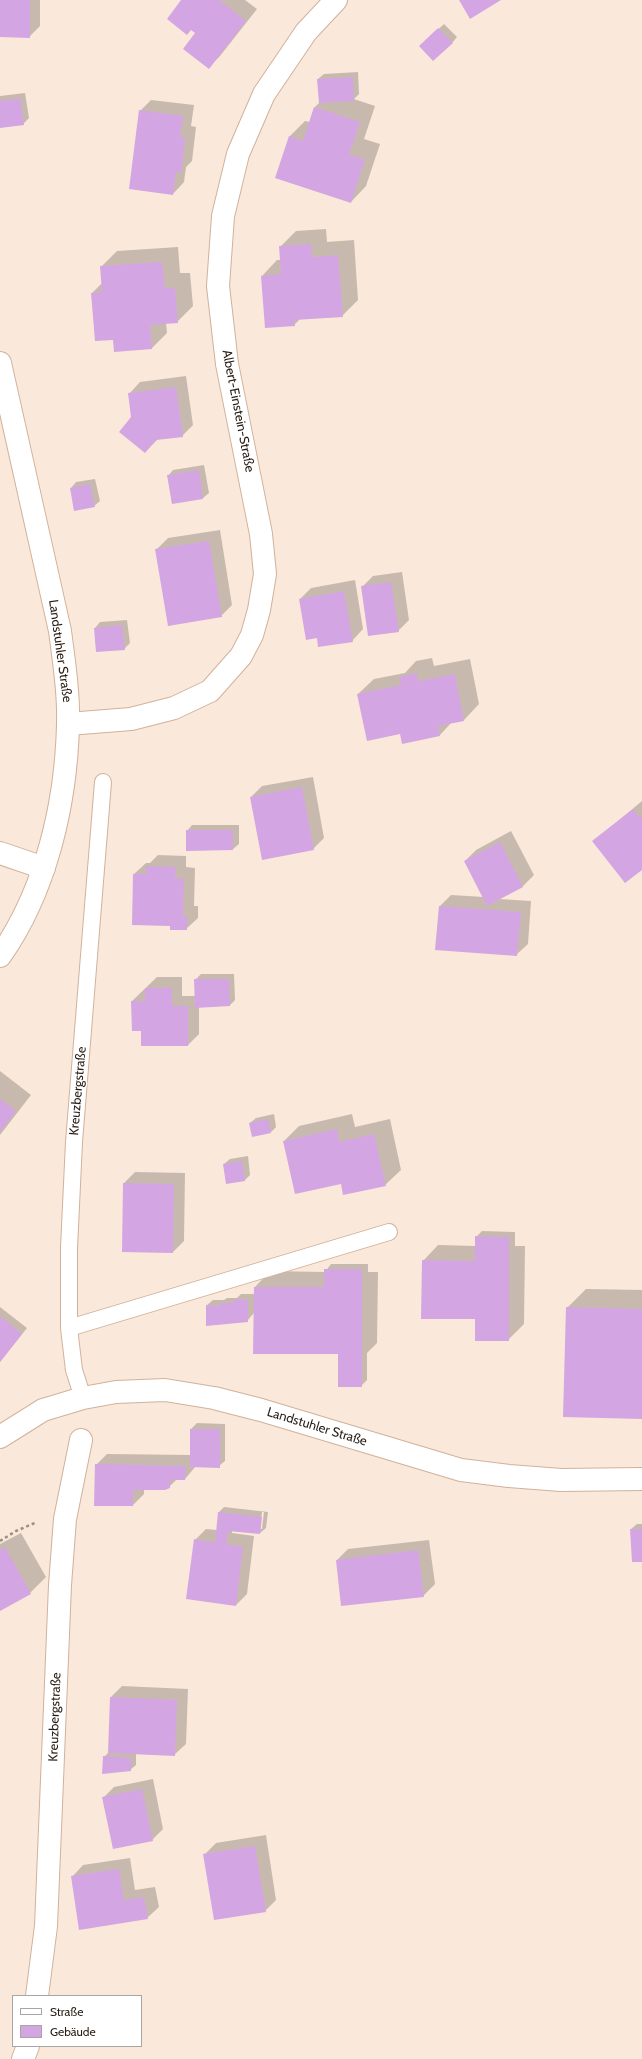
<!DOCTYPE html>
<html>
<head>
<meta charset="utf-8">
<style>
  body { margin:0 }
  #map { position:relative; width:642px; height:2059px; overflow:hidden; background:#fae8da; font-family:Cabin,sans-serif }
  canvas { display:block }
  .legend { position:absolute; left:12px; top:1995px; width:130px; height:52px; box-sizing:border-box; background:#fff; border:1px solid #a9a5a2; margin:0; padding:5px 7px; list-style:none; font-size:12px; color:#291e16 }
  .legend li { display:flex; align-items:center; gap:8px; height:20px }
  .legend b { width:20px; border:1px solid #a9a5a2 }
</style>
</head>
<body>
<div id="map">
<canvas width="642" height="2059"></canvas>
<ul class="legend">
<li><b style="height:5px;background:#fff"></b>Straße</li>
<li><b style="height:11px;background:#d3a5e3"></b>Gebäude</li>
</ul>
</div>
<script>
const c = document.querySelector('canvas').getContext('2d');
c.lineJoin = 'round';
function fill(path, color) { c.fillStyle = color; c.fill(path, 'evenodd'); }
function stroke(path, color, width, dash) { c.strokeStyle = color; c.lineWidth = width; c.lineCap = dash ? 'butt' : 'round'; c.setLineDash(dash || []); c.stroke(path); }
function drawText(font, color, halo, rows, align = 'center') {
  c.font = font + ' Cabin,sans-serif'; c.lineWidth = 3; c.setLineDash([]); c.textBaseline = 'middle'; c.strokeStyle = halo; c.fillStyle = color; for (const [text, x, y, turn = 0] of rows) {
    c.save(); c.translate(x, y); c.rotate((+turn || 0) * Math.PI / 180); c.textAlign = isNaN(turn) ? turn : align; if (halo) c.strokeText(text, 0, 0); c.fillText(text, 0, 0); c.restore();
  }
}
const shadow = new Path2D(`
  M0,0H40V26L29,37L0,36Z
  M183,0H245L257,9L220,56L209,67L196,33L192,29Z
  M444,24L457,37L452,43L420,46Z
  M358,72L359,94L354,99L375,106L364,139L380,144L366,186L351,202L276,178L290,136L305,121L310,122L315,107L320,102L318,79L324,74Z
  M25,93L29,118L23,124L0,127V96Z
  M151,100L194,105L191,126L196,127L192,161L186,167L184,182L173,194L140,111Z
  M326,229L327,242L354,240L358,300L342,316L301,318L294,325L266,327L262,276L277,260H281L280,247L296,231Z
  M178,247L180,273H190L193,306L177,322L166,323L167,333L151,349L114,339L92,293L102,283L101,267L117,251Z
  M186,376L193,425L182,436L158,439L145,452L132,417L129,394L140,382Z
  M204,465L209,493L203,498L172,503L168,476L173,470Z
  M95,479L100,501L94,506L71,488L76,482Z
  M220,530L232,605L221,616L156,550L168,538Z
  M402,572L409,620L398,631L362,587L373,576Z
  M355,580L363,629L352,641L318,637L300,599L311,588Z
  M127,620L130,643L124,649L97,651L95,628L100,622Z
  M432,658L434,666L470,659L479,704L464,720L452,722L440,735L401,733L358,694L374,679L405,673L416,661Z
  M313,777L324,838L313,849L251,797L262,786Z
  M642,801V869L594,841Z
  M192,825H239V844L233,849L187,850V831Z
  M511,831L534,875L523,886L499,899L531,901L528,944L516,955L436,949L440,906L451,895L484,897L465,861L476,850Z
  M158,855L186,856V867L195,868L194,906H198V918L186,929L171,925L134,874L146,863H150Z
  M201,974H234L235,1000L230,1005L199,1006V1034L188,1045L142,1030H133L132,1001L157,977H182V996H196L195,980Z
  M0,1071L31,1095L0,1135Z
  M274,1114L276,1127L271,1132L250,1123L256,1118Z
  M352,1114L355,1127L390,1119L401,1170L385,1185L342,1183L284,1141L299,1126Z
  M248,1156L250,1175L245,1180L224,1164L230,1159Z
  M135,1172L185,1173L184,1241L173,1252L124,1183Z
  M482,1231L515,1232V1246H525L524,1324L508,1340L423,1261L438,1245L476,1246V1237Z
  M331,1264H368V1272H378L377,1343L367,1353V1380L361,1386L339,1353L254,1313L247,1321L207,1305L213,1300H224L227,1298H237L241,1294H255V1287L270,1271L325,1272Z
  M586,1289L642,1290V1418L567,1308Z
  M0,1307L27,1328L0,1362Z
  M197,1423L225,1424V1461L219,1466H196L185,1479H177L169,1487L144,1489V1494L133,1505L96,1465L107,1454L191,1455V1429Z
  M224,1507L268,1512L266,1528L260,1533L232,1530V1533L254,1536L247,1594L236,1605L195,1540L206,1529L217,1530L219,1512ZM262,1512H264L262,1529H260Z
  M637,1524H642V1561L631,1529Z
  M21,1533L46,1577L30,1593L0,1609V1544Z
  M429,1540L435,1584L423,1596L337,1560L348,1549Z
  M122,1686L188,1689L186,1744L174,1755L136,1753V1765L130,1770L104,1757L109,1752L111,1697Z
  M153,1779L163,1829L152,1840L103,1798L114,1787Z
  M266,1835L276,1900L265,1911L205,1854L216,1843Z
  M130,1858L135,1890L155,1887L159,1907L147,1918L72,1877L83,1865Z`);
const building = new Path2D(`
  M0,0H30V38L0,37Z
  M181,0H219L246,21L209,69L183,49L195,33L191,30L187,35L167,19Z
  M459,0H501L470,19Z
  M438,28L453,43L433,61L419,46Z
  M353,77L354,101L319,103L317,79Z
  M20,98L24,125L0,128V101Z
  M314,107L360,122L349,155L365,159L351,203L275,178L289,136L303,141Z
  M139,110L183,116L180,137L185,138L181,173L176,172L173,195L129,189Z
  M311,244L312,257L338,255L343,317L294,320L295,326L265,328L261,276L281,274L279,246Z
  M162,262L165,288H175L178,323L150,325L152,349L114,352L113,340L95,341L91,293L102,292L100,266Z
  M176,387L183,437L156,440L145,453L119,432L131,417L128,393Z
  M199,470L203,499L172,504L167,475Z
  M90,484L95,507L74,511L70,488Z
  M209,541L222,617L168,626L155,549Z
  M391,582L399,632L368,636L361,586Z
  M344,591L353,642L318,647L317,638L306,640L299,599Z
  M122,625L125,650L96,652L94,628Z
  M417,673L418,681L455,674L464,721L438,726L440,736L402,744L400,734L367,741L357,694L401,685L399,677Z
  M302,787L314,850L262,860L250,797Z
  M633,809L640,818L642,817V870L625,883L592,841Z
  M186,830H233V850L186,851Z
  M500,842L523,887L487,906L464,861Z
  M146,866L176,867L175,878L184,879L183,916H187V930H170V926L132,925L133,874H146Z
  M439,906L521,912L517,956L435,950Z
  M194,979H229L230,1006L195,1008Z
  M145,988H172V1006H188V1046H141V1031H132L131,1001H145Z
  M0,1099L16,1111L0,1132Z
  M268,1119L271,1133L252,1137L249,1123Z
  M337,1129L339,1142L374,1134L386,1186L343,1195L341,1184L295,1194L283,1141Z
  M242,1161L245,1181L226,1184L223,1164Z
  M123,1183L174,1184L173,1253L122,1252Z
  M475,1236L509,1237V1341H475V1319H421L422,1260L475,1261Z
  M324,1269H362V1387H338V1354H253L254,1287H324Z
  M234,1299L248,1300V1322L206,1326V1305L220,1306V1303H234Z
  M566,1307L642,1309V1419L563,1417Z
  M0,1316L22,1334L0,1362Z
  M190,1429H220V1468L190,1467Z
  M95,1464L186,1466L185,1480H170V1488L165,1490H133V1506H94Z
  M218,1512L262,1517L260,1534L228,1531L226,1544L243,1547L236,1606L186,1599L194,1539L215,1543Z
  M630,1529H642V1562H632Z
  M5,1547L31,1594L0,1611V1550Z
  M418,1550L424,1597L341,1606L336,1560Z
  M110,1697L177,1700L175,1756L108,1753Z
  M103,1756L131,1758V1771L102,1774Z
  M142,1789L153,1841L113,1849L102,1797Z
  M255,1846L266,1912L214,1920L203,1854Z
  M119,1869L124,1900L144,1897L148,1919L79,1930L71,1876Z`);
const path = new Path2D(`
  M0,1541L16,1531L37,1522`);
const service = new Path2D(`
  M69,1328L389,1232
  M83,1398L74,1370L69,1328V1248L74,1142L103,782`);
const minor = new Path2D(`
  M68,724L131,719L174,708L210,691L241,656L252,635L259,610L265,574L261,534L227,364L218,286L223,216L238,154L264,94L306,32L336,0
  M0,853L44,868
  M37,1996L46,1926L60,1585L65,1519L81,1440
  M23,2059L28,2046`);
const tertiary = new Path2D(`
  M0,363L60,631C64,662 69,694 68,725C66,804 46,891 0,956
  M0,1437L43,1410L83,1398L116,1392L165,1390L214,1398L261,1410L461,1470L509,1476L561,1480L642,1479`);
const streetNames = [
  ["Albert-Einstein-Straße",238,411,79],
  ["Landstuhler Straße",60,651,82],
  ["Kreuzbergstraße",78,1091,-85],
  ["Landstuhler Straße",317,1427,17],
  ["Kreuzbergstraße",55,1717,-88]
];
fill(shadow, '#0003');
fill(building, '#d3a5e3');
stroke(service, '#d0b29c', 18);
stroke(minor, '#d0b29c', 24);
stroke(tertiary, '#d0b29c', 24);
stroke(path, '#9c8d82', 2.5, [3, 3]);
stroke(service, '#fff', 16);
stroke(minor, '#fff', 22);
stroke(tertiary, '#fff', 22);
drawText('13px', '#291e16', '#fff', streetNames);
</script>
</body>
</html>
